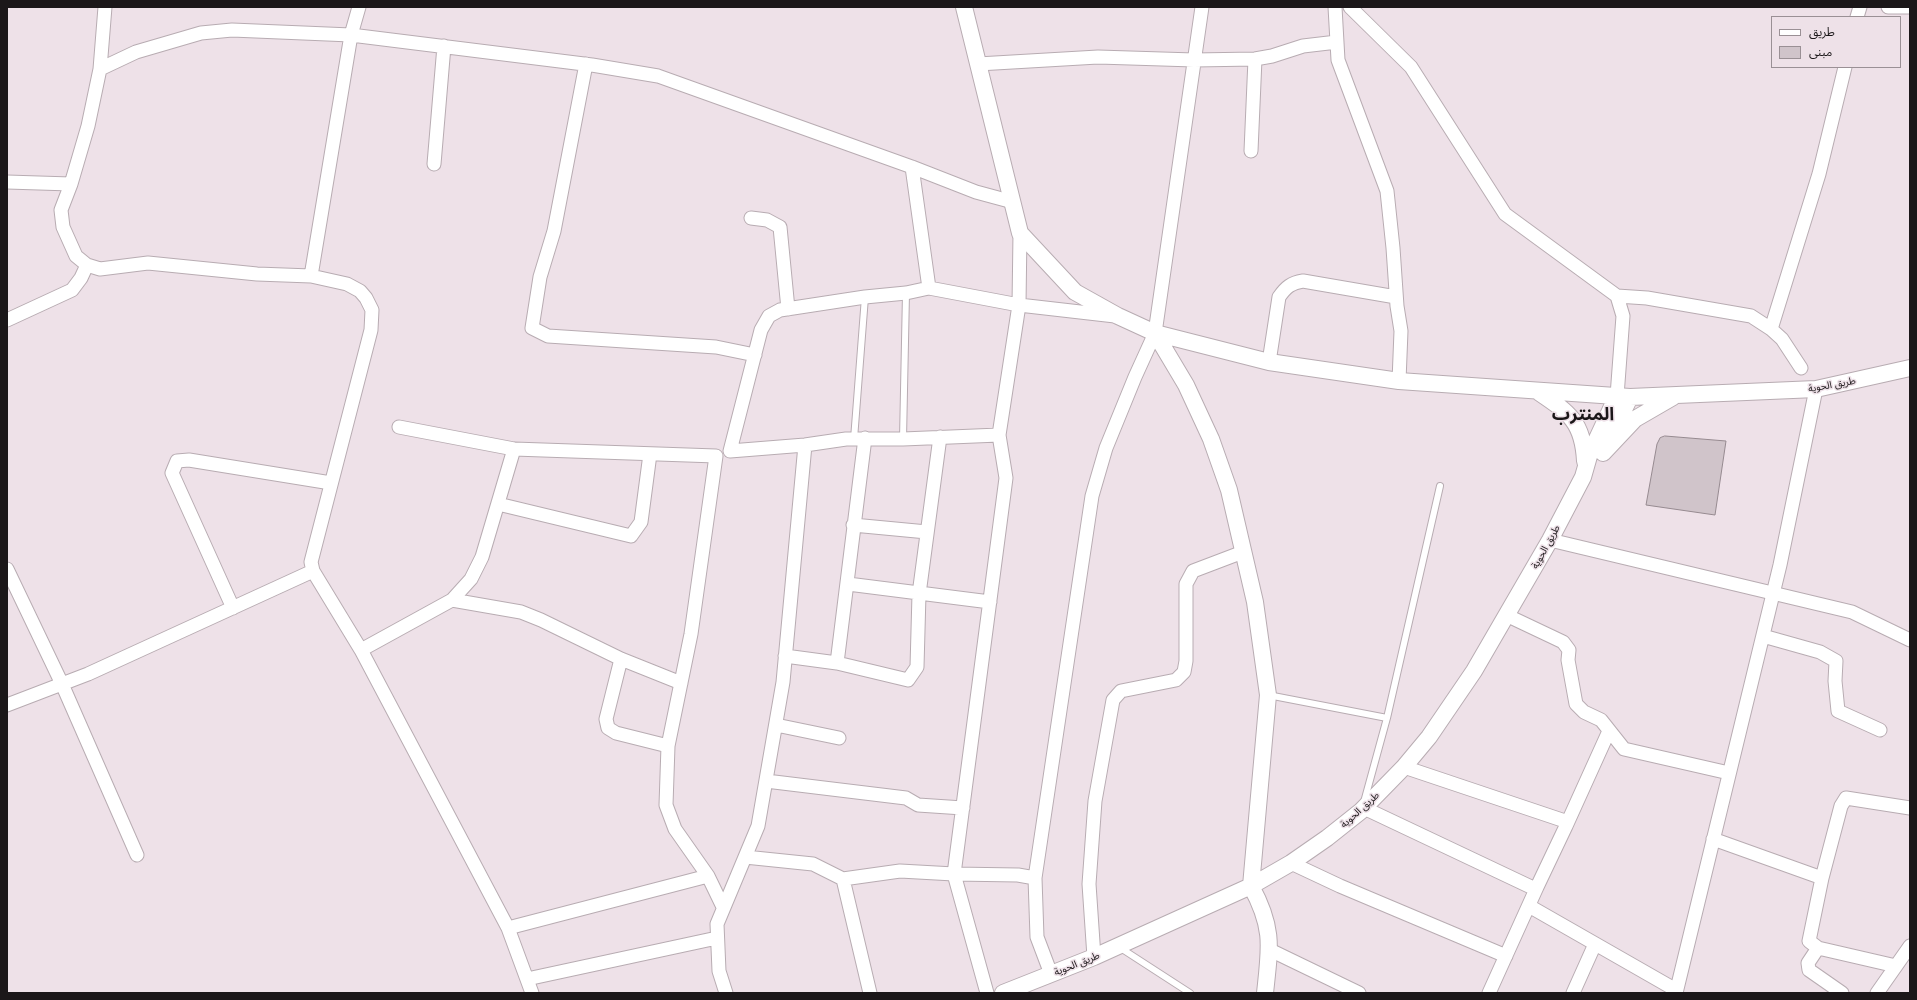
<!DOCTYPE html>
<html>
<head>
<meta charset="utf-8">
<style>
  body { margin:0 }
  #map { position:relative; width:1917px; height:1000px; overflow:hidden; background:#eee1e8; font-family:"Noto Serif","Noto Sans Arabic",serif }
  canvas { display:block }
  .frame { position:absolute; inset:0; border:8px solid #1b1719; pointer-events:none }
  .legend { position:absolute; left:1771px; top:16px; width:130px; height:52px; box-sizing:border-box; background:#eee1e8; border:1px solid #9a9095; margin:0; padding:5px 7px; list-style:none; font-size:12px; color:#1b1719 }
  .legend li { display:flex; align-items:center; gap:8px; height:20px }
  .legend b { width:20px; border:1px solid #9a9095 }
</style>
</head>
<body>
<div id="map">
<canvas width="1917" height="1000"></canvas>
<div class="frame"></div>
<ul class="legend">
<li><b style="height:5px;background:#fff"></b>طريق</li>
<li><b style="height:11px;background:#d0c4ca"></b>مبنى</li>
</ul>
</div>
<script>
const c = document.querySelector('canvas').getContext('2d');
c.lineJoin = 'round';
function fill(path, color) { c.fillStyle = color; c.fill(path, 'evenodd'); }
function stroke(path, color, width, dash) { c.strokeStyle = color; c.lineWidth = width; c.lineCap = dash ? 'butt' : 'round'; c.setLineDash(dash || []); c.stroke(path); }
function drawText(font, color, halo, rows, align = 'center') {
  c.font = font + ' "Noto Serif","Noto Sans Arabic",serif'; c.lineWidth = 3; c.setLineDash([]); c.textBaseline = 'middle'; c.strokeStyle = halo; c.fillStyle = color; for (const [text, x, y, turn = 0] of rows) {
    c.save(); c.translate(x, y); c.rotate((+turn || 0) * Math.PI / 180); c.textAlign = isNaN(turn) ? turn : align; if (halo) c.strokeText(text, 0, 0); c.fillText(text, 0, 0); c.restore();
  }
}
const building = new Path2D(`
  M1665,436L1726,441L1715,515L1646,505L1657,444L1660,438Z`);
const service = new Path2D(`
  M854,439L865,297
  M903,439L906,293
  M1268,695L1387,718
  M1364,802L1387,718L1440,486
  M1119,947L1190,993`);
const minor = new Path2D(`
  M105,7L100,69L88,126L71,184L61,210L63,227L76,256L87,265L100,269L148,263L257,274L311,276L347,284L360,291L366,298L372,310L371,330L311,562L313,571L361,650L508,928L532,993
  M1335,7L1338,60L1387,191L1393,248L1397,306L1401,331L1399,381
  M1350,7L1411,67L1505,214L1617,296L1623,316L1617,396
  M1888,7H1910
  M1857,17L1860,7
  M586,64L554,231L540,277L532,328L548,336L716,347L755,355
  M978,64L1098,57L1194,60L1255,59L1272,56L1303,46L1337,42
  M100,69L136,52L201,33L232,30L351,35L592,65L658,76L912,167L976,192L1013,202
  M1251,151L1255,59
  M434,164L444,46
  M912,167L929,288
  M7,182L71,184
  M751,218L767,220L780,227L788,309
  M1020,233L1019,305L999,435L903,439H846L805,445L730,451L761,330L769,316L780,310L865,297L906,293L929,288L1019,305L1115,316
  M311,276L351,35L359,7
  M1617,296L1647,298L1751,316L1771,329L1782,339L1801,368
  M7,320L72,290L81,278L87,265
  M1771,329L1819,174L1845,67
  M1269,362L1279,297C1286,287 1291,283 1303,281L1396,297
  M399,427L514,449L716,456L691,634L668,746L666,805L675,829L708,876L723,907
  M865,438L837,663L908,680L917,667L919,594L940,437
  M498,504L631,536L641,522L650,454
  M853,525L927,532
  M1550,540L1852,612L1910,640
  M7,569L62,684L137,855
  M848,584L990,602
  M452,600L521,612L541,620L621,659L681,683
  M233,608L172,473L177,461L189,460L331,483
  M1506,615L1563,642L1569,650L1568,660L1576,704L1584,712L1601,720L1624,749L1729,773
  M1763,636L1820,652L1836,661L1835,681L1838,711L1880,730
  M361,650L452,600L471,579L482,557L514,449
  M785,656L837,663
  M621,659L606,719L608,728L616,733L668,746
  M7,705L88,674L313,571
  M776,725L839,738
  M766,781L906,798L918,805L963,808
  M1364,808L1531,887H1537L1566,826L1565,821L1404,767
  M1566,826L1609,731
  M1713,839L1822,878L1809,941L1818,948L1896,966
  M745,857L813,864L843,879L900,871L954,874L1018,875L1035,878
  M1291,863L1340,886L1506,956
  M1822,878L1841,806L1846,798L1910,808
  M843,879L870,993
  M1529,906L1676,990
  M508,928L708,876
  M1818,948L1808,963L1809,970L1842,993
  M1270,950L1359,993
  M1094,957L1089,884L1095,801L1113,700L1121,691L1176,680L1184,672L1186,661V584L1193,571L1243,552
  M1051,974L1037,937L1035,878L1092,496L1106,448L1135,377L1155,333L1202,7
  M527,979L717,938
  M726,993L719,971L717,924L758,826L783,682L805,445
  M987,993L954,874L1006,478L999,435
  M1489,993L1537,887
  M1573,993L1595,944
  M1676,993L1780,565L1816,389
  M1877,993L1910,946`);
const tertiary = new Path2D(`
  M964,7L1020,233L1075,292L1118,316L1155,333L1269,362L1399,381L1630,397L1816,389L1910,368
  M1155,333L1186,385L1211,439L1229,490L1255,602L1268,695L1251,886C1274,928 1270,947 1265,993
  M1537,391C1568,412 1583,421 1585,461
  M1611,437L1630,397
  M1603,453L1635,419L1673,397
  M1003,993L1094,957L1251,886L1291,863L1327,838L1361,811L1404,767L1429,737L1474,671L1550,540L1583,477L1589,456L1617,396`);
const streetNames = [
  ["طريق الحوية",1832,385,-10],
  ["طريق الحوية",1546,547,-61],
  ["طريق الحوية",1360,810,-42],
  ["طريق الحوية",1077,964,-22]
];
const townNames = [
  ["المنترب",1583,415]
];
fill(building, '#d0c4ca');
stroke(building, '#968a90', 1);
stroke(service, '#b8acb2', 8);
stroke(minor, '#b8acb2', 15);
stroke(tertiary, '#b8acb2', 18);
stroke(service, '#fff', 6);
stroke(minor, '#fff', 13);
stroke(tertiary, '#fff', 16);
drawText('10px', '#1b1719', '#eee1e8', streetNames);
drawText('bold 18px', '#1b1719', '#eee1e8', townNames);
</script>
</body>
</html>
